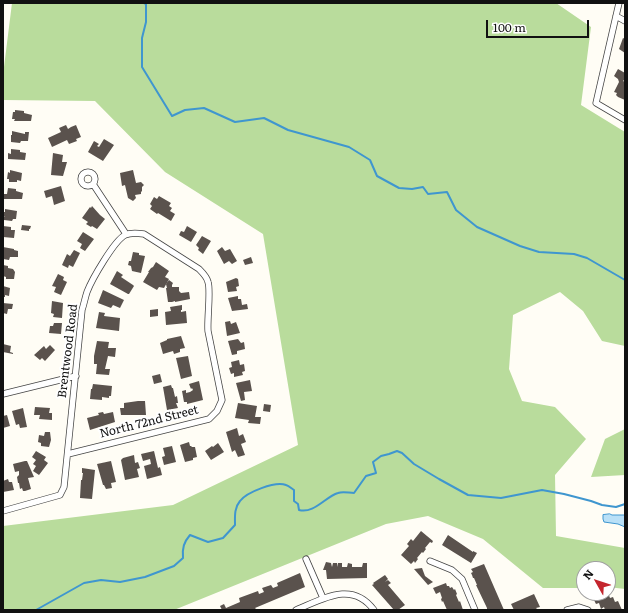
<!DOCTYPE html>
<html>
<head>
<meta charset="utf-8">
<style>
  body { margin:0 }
  #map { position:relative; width:628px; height:613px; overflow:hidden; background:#fffdf5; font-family:Literata,serif }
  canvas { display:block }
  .frame { position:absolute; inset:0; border:4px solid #111; pointer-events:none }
  .north { position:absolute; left:576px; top:561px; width:40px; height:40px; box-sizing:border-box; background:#fff; border:1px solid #a0a0a0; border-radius:50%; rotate:309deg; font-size:11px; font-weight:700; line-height:16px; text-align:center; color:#111 }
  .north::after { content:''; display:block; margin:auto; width:14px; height:18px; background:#c4262e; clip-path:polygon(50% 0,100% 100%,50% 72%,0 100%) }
  .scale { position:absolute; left:486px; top:20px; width:103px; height:18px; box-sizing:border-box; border:2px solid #111; border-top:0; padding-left:5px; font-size:12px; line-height:14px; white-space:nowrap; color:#111; -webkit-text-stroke:3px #fff; paint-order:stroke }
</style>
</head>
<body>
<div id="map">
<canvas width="628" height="613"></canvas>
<div class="frame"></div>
<div class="north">N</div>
<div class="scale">100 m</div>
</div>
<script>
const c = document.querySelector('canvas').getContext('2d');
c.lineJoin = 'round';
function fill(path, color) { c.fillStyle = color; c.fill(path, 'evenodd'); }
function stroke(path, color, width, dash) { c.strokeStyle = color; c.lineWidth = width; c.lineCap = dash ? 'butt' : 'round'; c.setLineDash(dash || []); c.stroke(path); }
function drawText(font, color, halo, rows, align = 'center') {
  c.font = font + ' Literata,serif'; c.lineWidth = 4; c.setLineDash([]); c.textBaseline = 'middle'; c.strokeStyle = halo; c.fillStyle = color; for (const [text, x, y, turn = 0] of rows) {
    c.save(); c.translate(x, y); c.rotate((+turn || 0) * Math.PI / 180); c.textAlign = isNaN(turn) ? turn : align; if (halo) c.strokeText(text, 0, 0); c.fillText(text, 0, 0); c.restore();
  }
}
const forest = new Path2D(`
  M12,3H556L591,27L581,105L625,132V346L602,341L583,311L560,292L513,315L509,369L522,401L555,407L586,439L555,475L556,536L625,548V589L608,587V569H584V588H543L483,539L428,516L386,524L174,610H3V526L173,505L298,445L263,234L165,172L95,101L3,100V75Z
  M625,429V475L591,477L605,439Z`);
const water = new Path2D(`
  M610,514L612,515H625V527L618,524L604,522L603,519V515Z`);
const stream = new Path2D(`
  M144,3L146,4V22L142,38V67L172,116L185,110L204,108L235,122L264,118L288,130L349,147L370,160L377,176L399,188L412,189L423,187L428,194L447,192L456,210L477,227L520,246L539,252L574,254L587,258L625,280
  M36,610L84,583L101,580L120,582L145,577L174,566L183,558C182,548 184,542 190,535L208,542L223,538L235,525C235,517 234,508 240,501C247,492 275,481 286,485C289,486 291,488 294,490V501L298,504L299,510C314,514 325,497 338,493C343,491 349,493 354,493L366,476L376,473L373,462L381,456L389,454L397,451L402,453L414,464L439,479L468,495L501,498L542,490L564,494L591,501L602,505L616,507L625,504`);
const building = new Path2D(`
  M623,38L625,39V53L619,49Z
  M618,69L625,73V79L623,81L625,82V100L618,97L616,95L617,93L614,92L619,82L618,79L614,76Z
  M15,110L24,111V113L32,115L31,121H14L15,119H12L13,112H15Z
  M66,125L68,129L71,127L76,125L81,137L76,139L77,141L69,144L67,140L52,147L48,138L61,132L59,128Z
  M12,131L25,134V132H29L28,141H21L20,143L11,142V135H12Z
  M104,139L114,145L103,161L88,152L94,141L99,144L97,146L99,147Z
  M11,149L20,150V152L26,153L25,160L8,159V153L11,154Z
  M53,153L63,155L62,162H67L63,176L51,175Z
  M10,170L22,173L21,181L17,180V182H9V179H7L8,172L10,173Z
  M133,170L136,183L141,182L144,185L142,187V191L141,192V194L135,195L136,198L133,201L128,198L125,185L122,186L120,173Z
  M61,186L65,201L54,205L52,196L46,198L44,191Z
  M8,188L16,189V191L23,193L22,199H4V194H7Z
  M159,196L171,203L169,206L172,208L170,211L175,214L171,221L158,213L157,214L150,209L152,206L150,204L154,197L157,199Z
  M92,206L100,215L105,219L97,229L92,226L91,227L86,224L88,222L82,218L90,207L91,208Z
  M5,209L17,211L16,219H13L12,221L4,220L3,217L5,216H3V212H5Z
  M22,225L31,226L30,229H29V231L21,230Z
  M3,226L11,227V230H15L14,238L3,237Z
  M187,226L197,232L191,242L179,235L181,231L184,232Z
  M83,232L94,239L85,251L80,248L82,244L77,241Z
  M202,236L211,241L203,254L198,250L199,248L196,245Z
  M3,247L14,249V250L18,251V257H10L9,260L3,259Z
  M222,247L225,251L230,249L237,261L232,264L229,261L224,264L217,251Z
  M74,250L80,253L73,267L69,265L68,268L62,265L67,254L70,256Z
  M133,252L139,253V255L145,256L141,273L132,271L131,266L128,265L129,261H131Z
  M251,257L253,263L245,265L243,260Z
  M156,262L169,271L165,277L169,279L164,288L159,287L157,290L143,282L149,272H148L151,268L153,267Z
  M3,265L8,266V268L13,269L15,272L14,279H6V277L3,276Z
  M117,271L123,275L121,277L133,285L134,286L129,294H128L110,284Z
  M58,274L64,277L63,280L67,282L61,295L54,292L56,287L52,286Z
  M236,278L238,279L239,286L236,287L237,291L228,292L226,282Z
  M169,280L173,283L172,285V287H179V291L181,293L189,292L190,299L175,302V301L172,302H168L166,288H167L166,284Z
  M3,286L10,288L9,296L5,295V297H3Z
  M103,290L124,300L120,308L113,305L111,308L98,303Z
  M238,296V299H241L242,305L247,304L248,309L232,311L228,298Z
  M52,301L63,303L62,318L53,317L54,314L51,313Z
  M3,303L13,304L12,309H8L7,314L3,313Z
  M182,305V310H181V312L186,311L187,323L166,325L165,312L171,311L170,307Z
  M158,309V316L150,317V310Z
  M99,312L105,313L104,316L120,318L119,331L96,328Z
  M230,321L231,324L236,322L240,333L227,336L225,322Z
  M54,323H62L61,334L49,333L50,326H53Z
  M181,336L185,348L180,349V352L174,354L173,351L163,354L160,343L167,340V339Z
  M238,339L241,343L244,342L245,349L237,351V354L232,355L228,341Z
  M97,341L109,342L108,348H116L115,357L108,356L105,369H110L109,375L96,374L97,364H94V356Z
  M3,344L11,346L10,352L13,353V354L3,352Z
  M50,345L55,350L45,361L42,358L40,360L34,355L44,346L46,349Z
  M188,356L192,376L181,379L176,358Z
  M239,360L240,365L244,364L245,371L242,372L243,375L234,377V373L231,374L229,368L232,367L231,362Z
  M160,374L162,382L154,384L152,376Z
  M250,380L252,391L244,392L245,400L241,401L236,383Z
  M199,381L203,400L187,404V402H184L182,391L186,390V393L190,392L193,390L192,388L191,389L189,384Z
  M93,384L112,386L111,396H109V398L102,397V400L90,399L91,389H92Z
  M171,385L172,388H173L175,397L177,396L178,403H176L178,408L167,410L163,387Z
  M138,401H145L146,415H121L120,408H124V403Z
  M238,403L257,406L255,417H261L260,424L248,423L249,420L235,418Z
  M264,404L271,405L270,412L263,411Z
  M35,407L50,408L49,413H52V420L39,419L40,415H34Z
  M23,408L27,427L20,428L19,424L16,425L12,411Z
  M103,412L104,414L113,412L115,422L90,430L87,418L99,415L98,413Z
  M7,415L10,426L3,428V416Z
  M237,428L239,436L243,434L246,442L241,444L245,455L238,457L235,450L232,452L226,432Z
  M45,432H50L51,440L49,447L41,446V443L38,442L39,435L44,436Z
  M189,442L190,446H191L192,447H195L197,457L193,458V460L185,462L180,445Z
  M218,443L224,452L211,460L205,451L212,446L213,447Z
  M172,446L176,462L164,465L162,457L165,456L163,448Z
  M36,451L46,457L44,460L48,463L39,475L33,471L36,466L33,464L36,460L32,457Z
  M154,451L158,468L160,467L162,475L147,479L144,466L151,464L150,459L143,461L141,454Z
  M134,455L135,463L138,462L140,468L137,469L139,477L125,480L121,460L123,458Z
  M25,461H27L34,477L28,478L31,489L25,491H23L22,488L20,489L19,483H18L17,477L19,475V471L15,472L13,464Z
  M111,461L116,482L111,483L112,488L106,489L104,485H103L97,464Z
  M82,468L95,470L92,499L80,498L81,480H82L83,473H82Z
  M8,479L9,482H12L14,490L3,492V481Z
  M421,531L433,541L432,543L430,542L425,548L426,549L423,553L422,552L417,558L418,559L415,563L414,561L411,564L401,555L409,546L407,544L411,539L413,541Z
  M448,535L473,552V551L477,553L471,563L442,545Z
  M326,562L331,563L332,567L333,563H337L338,567V563H342V567H347L348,563L352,564V567H362L363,563H367V578L327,579L326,570H323Z
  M484,564L504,610H487V608L476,585H477L474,578H473L472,575L471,573L473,572L471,569Z
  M422,568L425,576L433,582L428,585L414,569Z
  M300,573L305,587L255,608L256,609L254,610L252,609L222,610L220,606L224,604L226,608L240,602L239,598L258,591L259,594L264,592L262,588L271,585L273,588L278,586L277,583Z
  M385,575L388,579L385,582L388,580L391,583L388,585L405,605L398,610H394L372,585L374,584L373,583Z
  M446,583L447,586H449L450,588L452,587L454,590L455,589L457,594L456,595L459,602L460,601L463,610H447L443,601L442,602L441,599L442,598L440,592L436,594L433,588Z
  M605,593H608L610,598L613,597L615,602L618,601L622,610H605L604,607L601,609L599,603L596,604L593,598Z
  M534,594L540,607L536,608L537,609L514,610L511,604Z`);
const minor = new Path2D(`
  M619,3L596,103L625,120
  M616,16L625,21
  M81 179a7 7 0 1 1 14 0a7 7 0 1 1-14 0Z
  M93,184L126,234
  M3,394L76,376
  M3,511L60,495L64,487L82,310C84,304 85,298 87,292C92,279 114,241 125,235C131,232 138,233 144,234L199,269C203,273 207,277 208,282C211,290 207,319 208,331L222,400L217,411L209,419L68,454
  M306,559L323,598
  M430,561L452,570L462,579L475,610
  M296,610C323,599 352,580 374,610
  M567,610L579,607L588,610`);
const streetNames = [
  ["Brentwood Road",68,351,-83],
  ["North 72nd Street",149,422,-14]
];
fill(forest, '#b9dc9c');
fill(water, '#b9e0f7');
stroke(water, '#3f96cf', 1);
stroke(stream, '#3f96cf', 2);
fill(building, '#5a524d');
stroke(minor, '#444', 7);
stroke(minor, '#fff', 5.5);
drawText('12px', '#111', '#fff', streetNames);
</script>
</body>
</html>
